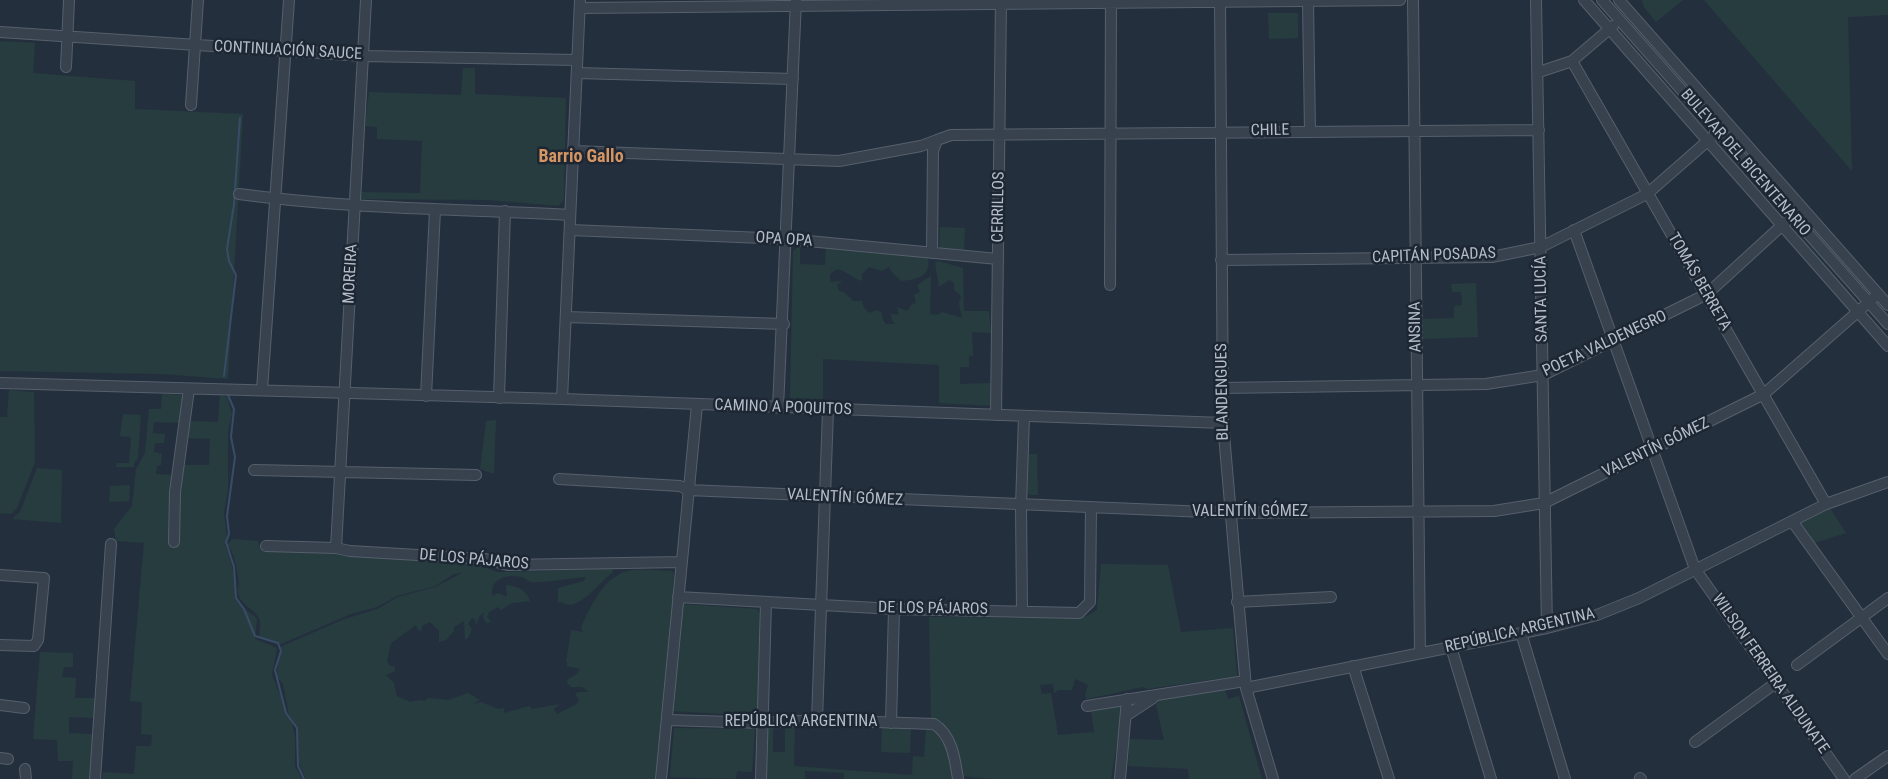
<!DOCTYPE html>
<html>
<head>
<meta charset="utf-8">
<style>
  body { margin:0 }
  canvas { display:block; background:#242f3e }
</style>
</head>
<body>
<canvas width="1888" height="779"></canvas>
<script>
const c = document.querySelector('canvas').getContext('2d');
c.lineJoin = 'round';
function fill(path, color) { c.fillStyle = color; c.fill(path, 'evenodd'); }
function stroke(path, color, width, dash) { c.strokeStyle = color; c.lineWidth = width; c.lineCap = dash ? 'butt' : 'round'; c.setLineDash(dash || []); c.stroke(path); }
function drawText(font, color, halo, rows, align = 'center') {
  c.font = font + ' "Roboto Condensed",sans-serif'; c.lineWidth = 5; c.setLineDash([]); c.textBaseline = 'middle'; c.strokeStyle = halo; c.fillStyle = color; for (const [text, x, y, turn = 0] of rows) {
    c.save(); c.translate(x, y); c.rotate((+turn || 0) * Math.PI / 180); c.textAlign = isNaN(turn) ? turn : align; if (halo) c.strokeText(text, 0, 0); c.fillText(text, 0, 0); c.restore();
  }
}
const green = new Path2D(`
  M1642,0H1683L1656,22L1644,7Z
  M1704,0H1888V15L1848,17L1852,171Z
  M1268,13H1298V38L1269,39Z
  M1633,23L1718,119L1716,120L1632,25Z
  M1620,31L1706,129L1705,131L1618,32Z
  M0,41L35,43L33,73L135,81V109L243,114L228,379L162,374L0,371Z
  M463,68H475V94L566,98L564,200L558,206L489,200L359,199L360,192L420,193L422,141L377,139V127L365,126L369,92L461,95Z
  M1732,133L1793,204L1792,205L1729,136Z
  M1720,144L1778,212V213L1717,145Z
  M1806,219L1868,289V290L1866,291L1805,221Z
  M940,227L965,228L964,250L939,248Z
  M1795,229L1856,300L1855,301L1792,231Z
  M800,244V264L825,265L826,246L928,258C931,277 918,279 902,281L894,275L889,267L882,271L869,267L862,274V281C853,279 847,271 837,269L830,274V282L842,281L837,285L839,291L844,292L853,301H862L863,306L869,313L877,310L882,313L883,320L886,324H895L892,320L891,314L899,315L897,307L907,311L912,304L916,303L914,295L920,292L917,285L931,276L930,314L938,315L942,312L962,318L959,303L961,296L954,290V283L949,280L939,287L935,263L938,261L963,268L964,311H989L991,333L972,332L973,356H969V367H960V384L991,383L993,406L939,403V365L823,359V399L790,398L793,252Z
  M1476,283L1478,337L1423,339L1422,319L1454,318V306L1462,305L1461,292H1452L1451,284Z
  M9,390L34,392L35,462L17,508L11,514L0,513V417H7Z
  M162,394L183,395L182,423L154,422L153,433L165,434L164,443H155L154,452L162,454L161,465L157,466L156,474L174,475L182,465H209L210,439L187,438L191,421L218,422L220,394L227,397L232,414L228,432V490L224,513L227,538L225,545C227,548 236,579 236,584C236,590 233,597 238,603C243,609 252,613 257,619L255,639L277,648L272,675L292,724L295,737V766L302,779H102L103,772L134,774L136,746H151L152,735L141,734L142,702L130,701L144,543L116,541L114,529L132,506L136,469L145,453L149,409H161Z
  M123,414L141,415L138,458L134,463V467H116L117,463H129L131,437L120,436Z
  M496,420L494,474L480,469L486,421Z
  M1028,454H1037L1038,495H1030L1027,493Z
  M37,468L62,470L61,523L12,519L20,512Z
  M130,485L129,501L109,502L110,486Z
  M1830,508L1846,533L1814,543L1801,526V521Z
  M232,539L258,541L260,548L280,551L464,560L497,572L550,571L612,566L613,572C599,583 586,602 570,605C566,605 563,602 558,602V588L584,581L586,577C571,578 545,583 531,582C527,581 525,577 521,577C507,574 490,578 492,596L498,593L507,597L506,585C518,586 526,590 530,601L512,603L501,610L498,607L489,612L487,617L491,621L487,623L483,618L484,612L479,617L476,625L475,619L472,618L468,624L472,629L468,638L465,639L464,621L454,627V631L446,640L439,642V631L430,622L422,626L421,631L418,630L416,625L391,643L387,661L389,665L395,667V671L386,675L394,683L397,696L410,702L419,700L425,701L428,698L448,700L468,693L480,700L473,704L481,702L498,709L504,708V713L529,706L532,709L560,704L554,709L557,714L577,704L579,700L575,694L579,692H589L582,687H571L567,683L568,679L577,674L580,669L566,666L568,663L566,662L571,630L583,632L581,627C591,607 601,581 624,572C638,567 657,571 672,571L674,573L672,637L656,779H306L299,763L297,729L289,715L283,684L277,677L278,658L282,649L280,647L342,620L377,609L398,597L435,587L462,573L454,574L435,586L397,596L377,607L351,614L281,644L260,638C258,632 262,625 259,619C255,608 239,605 238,592C237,589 239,585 239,581C237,571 235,552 227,545Z
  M1101,564L1168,565L1181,632L1233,628L1237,676L1147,689L1143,687L1087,699L1085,696L1088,685L1075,679L1072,690H1058L1054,693L1053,684L1040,685L1042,694L1051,693L1058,735L1094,732L1091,710L1124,703L1111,779H994L961,776C956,755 955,725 931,721L929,617L1075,618L1087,616L1097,610Z
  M682,604L757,609L761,615L759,713L757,716L672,711Z
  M40,652L73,653V667H64L62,677L76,678L75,698H96L95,718L69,717V733L93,734L89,779H72L73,761H58L57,740L33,739Z
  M1225,690L1228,699L1239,696L1262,779H1189L1188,769L1128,766L1129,739L1164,740L1156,705L1160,699Z
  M773,722V752H785V723H795L794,766L912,775L913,756L924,757L926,728H934L945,740L956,779H844V773L805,771V779H765L766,727Z
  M882,726L911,727L910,753L881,752Z
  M674,728L755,729L752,772L737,771L736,779L670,777Z`);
const stream = new Path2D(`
  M224,376L236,275L229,261L227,249L234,204L240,118
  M227,393L234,409L231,437L235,457L227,516L229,534L226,542L234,567L236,598L244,609L255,636L278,643L281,651L275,670L286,713L297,728L298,766L304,779`);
const minor = new Path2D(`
  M1220,0L1223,423L1246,688L1273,779
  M1413,0L1420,653
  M1536,0L1547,628
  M1584,0L1888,346
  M1602,0L1888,324
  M1619,0L1888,305
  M1308,2L1310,131
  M580,8L1400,0
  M0,32L364,56L577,60
  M1572,61L1826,504
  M66,67L69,0
  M1539,72L1572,61L1613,26
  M577,73L793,79
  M191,105L198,0
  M574,151L839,161L921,146L937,140
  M239,194C349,209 460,209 570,215
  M570,230L787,239L998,259
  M1574,230L1695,569L1844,779
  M932,253L933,151L937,140L951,135L1539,130
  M1221,260L1492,257L1541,247L1647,194L1727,124
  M1110,285L1111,0
  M566,317L784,324
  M0,383L562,399L1223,423
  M1222,388L1486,384L1543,375L1707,294L1801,208
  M262,390L289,0
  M426,396L435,210
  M499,398L505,211
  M562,399L580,0
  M778,408L796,0
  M996,415L1001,0
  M254,470L476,475
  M559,479L680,486L688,490L1230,513L1494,511L1544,503L1764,394L1878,294
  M1792,521L1888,654
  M174,542L175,492L189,389
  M266,546L336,548L350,551L485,559L508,565L681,562
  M336,548L366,0
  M0,575L44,578L38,640L34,646L0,645
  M678,597L894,609L1079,613L1090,602L1091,508
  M1237,602L1331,597
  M1022,611L1021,506L1024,416
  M1521,633L1565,779
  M1451,647L1491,779
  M1797,665L1888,598
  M1353,666L1389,779
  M1246,688L1547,628L1597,615L1639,598L1826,504L1888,482
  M0,705L24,708
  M1087,706L1245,681
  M1127,715L1153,698
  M668,720L762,723L817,720L934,724C952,735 955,759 958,779
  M817,720L828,410
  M891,723L894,609
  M1695,742L1777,682
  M0,758L8,759
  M25,769L26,779
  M1640,778L1641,779
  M95,779L111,544
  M661,779L697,405
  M761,779L766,603
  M1120,779L1127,699
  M1855,779L1888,756`);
const streetNames = [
  ["CONTINUACIÓN SAUCE",288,51,3],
  ["CHILE",1270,131,-1],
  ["BULEVAR DEL BICENTENARIO",1745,163,49],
  ["CERRILLOS",999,207,-89],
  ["OPA OPA",784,240,4],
  ["CAPITÁN POSADAS",1434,256,-2],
  ["MOREIRA",351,274,-87],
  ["TOMÁS BERRETA",1699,282,60],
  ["SANTA LUCÍA",1542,299,-91],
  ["ANSINA",1416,327,-91],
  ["POETA VALDENEGRO",1605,344,-25],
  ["BLANDENGUES",1223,392,-91],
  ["CAMINO A POQUITOS",783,408,2],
  ["VALENTÍN GÓMEZ",1656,448,-26],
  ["VALENTÍN GÓMEZ",845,498,3],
  ["VALENTÍN GÓMEZ",1250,512],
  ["DE LOS PÁJAROS",474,560,5],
  ["DE LOS PÁJAROS",933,609,1],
  ["REPÚBLICA ARGENTINA",1520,631,-13],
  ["WILSON FERREIRA ALDUNATE",1770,674,55],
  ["REPÚBLICA ARGENTINA",801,722]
];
const neighbourhoodNames = [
  ["Barrio Gallo",581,157]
];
fill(green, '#263c3f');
stroke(stream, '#394c67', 2);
stroke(minor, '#565f6c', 12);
stroke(minor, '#38414e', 10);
drawText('16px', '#b4bcc9', '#1d2633', streetNames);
drawText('bold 18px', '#d59563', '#1d2633', neighbourhoodNames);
</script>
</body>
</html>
